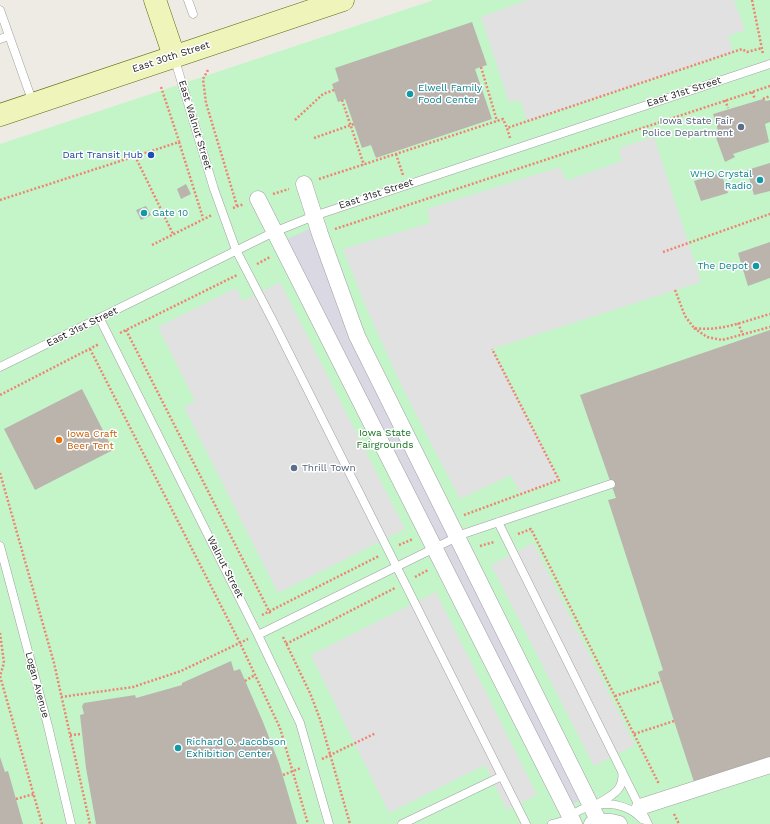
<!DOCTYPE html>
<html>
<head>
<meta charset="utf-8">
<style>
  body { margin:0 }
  canvas { display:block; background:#eeebe4 }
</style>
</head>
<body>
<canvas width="770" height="824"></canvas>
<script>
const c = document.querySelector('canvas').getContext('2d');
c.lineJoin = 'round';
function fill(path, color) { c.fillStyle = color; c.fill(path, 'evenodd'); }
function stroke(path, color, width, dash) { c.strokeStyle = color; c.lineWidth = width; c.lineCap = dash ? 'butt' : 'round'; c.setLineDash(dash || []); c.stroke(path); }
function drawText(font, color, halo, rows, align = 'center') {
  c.font = font + ' "Work Sans",sans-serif'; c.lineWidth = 3; c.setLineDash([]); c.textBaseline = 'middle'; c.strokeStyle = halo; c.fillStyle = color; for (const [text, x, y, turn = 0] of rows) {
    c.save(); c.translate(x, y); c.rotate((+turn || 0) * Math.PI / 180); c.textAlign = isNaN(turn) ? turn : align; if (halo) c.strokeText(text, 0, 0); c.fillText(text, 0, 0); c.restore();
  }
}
const park = new Path2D(`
  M434,0H770V824H0V144Z`);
const parking = new Path2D(`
  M527,0H734L745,30L728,36L733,52L527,121L520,100L509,102L481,17Z
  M654,137L701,282L492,349L559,480L521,494L511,475L460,499L404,391L366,307L343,249L430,223L427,209L560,167L566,181L622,161L619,148Z
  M280,282L405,529L278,593L184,407L195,401L158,327L236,288L243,301Z
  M533,543L635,745L594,766L491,565Z
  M436,592L537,795L507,810L485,765L389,813L311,655Z`);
const plaza = new Path2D(`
  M323,223L364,332L455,518L594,793L558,811L274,245Z`);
const building = new Path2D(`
  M472,22L487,65L475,69L492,119L376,158L371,145L362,148L345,99L338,102L332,84L339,81L335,68Z
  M763,99L766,101L770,100V122L765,124L769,142L733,154L735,157L725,162L714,132L718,130L713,114Z
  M770,163V191L754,195L747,170Z
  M721,173L728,193L701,201L694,181Z
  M186,184L191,194L181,199L177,189Z
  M146,206L151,215L141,220L136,210Z
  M770,242V278L748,286L738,253Z
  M770,330V760L695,785L658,672L663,670L608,500L616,498L580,395Z
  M82,389L113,450L35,490L4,429Z
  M231,661L234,671L240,669L263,722L279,763L297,824H96L86,768L80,715L84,714L82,706L84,703L135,695L136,698L182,685V683Z
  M0,757L5,772L8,771L23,824H0Z`);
const path = new Path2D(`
  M752,0L763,54
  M481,67L497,121
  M208,70L203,79L206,103L237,206
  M161,87L179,141
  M752,92L755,99
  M763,99L770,96
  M342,100L364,165
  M725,100L728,108
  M295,120L323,94L334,90
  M314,138L354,124
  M510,138L507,128L742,49L747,52L762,48
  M396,154L403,175
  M135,156L173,234
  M319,179L503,119L507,128
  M273,194L289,189
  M0,200L179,142L203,218
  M233,208L244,204
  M335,229L770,86
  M152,245L212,215
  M663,252L770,214
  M257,264L270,257
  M675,290L685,316L694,328C720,332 745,321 770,314
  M738,323L743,335
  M694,328L707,337L722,340L770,327
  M126,330L271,615
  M120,333L237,275
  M90,349L240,643L280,728L308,824
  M0,395L99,344
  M0,473L54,663L90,824
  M464,515L559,480L492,349
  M518,534L531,529L659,784
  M399,545L413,539
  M480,546L494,542
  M415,577L428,570
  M262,615L379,556
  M0,633L4,663L0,676L42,824
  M283,637L310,693L320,719L350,824
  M286,644L395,588
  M245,681L255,675
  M615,696L661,681
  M61,697L133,687L181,671L248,639
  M634,734L674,721
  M70,735L82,734
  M322,759L376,733
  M283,775L301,768
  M16,799L34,794
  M674,814L679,824`);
const lane = new Path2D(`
  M188,0L193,14
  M0,10L33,103
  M0,39L9,36
  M174,57L214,189L236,250L276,327L526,824
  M100,319L258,635L300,723L329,824
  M0,367L274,232L314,216L770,64
  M498,522L648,824
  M0,546L48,726L71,824
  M258,635L463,534L611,484
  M599,803C613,795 625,789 622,771
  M402,824L502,776
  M552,824L567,820
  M563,824C582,800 621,797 642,819`);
const street = new Path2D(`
  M304,184L320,234L357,336L599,822
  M258,199L574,824
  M640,807L770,765
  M592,824C601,821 609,821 619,824`);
const secondary = new Path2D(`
  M155,0L174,56
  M0,115L343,0`);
const markers = [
  [410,94,4,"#0f9aa8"],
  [741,127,4,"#5c6f8a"],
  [151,155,4,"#1a4fb4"],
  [760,180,4,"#0f9aa8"],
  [144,213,4,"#0f9aa8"],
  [756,266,4,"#0f9aa8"],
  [59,440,4,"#e8710a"],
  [294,468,4,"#5c6f8a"],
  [178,748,4,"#0f9aa8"]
];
const streetNames = [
  ["East 30th Street",171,57,-18],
  ["East 31st Street",684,92,-18],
  ["East Walnut Street",195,125,73],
  ["East 31st Street",376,194,-18],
  ["East 31st Street",82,327,-26],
  ["Walnut Street",225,567,63],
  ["Logan Avenue",37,685,75]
];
const cultureNames = [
  ["Elwell Family",418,88],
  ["Food Center",418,100],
  ["WHO Crystal",752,174,"right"],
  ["Radio",752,186,"right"],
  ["Gate 10",152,213],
  ["The Depot",748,266,"right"],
  ["Richard O. Jacobson",186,742],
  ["Exhibition Center",186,754]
];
const serviceNames = [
  ["Iowa State Fair",733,121],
  ["Police Department",733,133],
  ["Thrill Town",302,468,"left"]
];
const transitNames = [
  ["Dart Transit Hub",143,155]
];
const parkNames = [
  ["Iowa State",385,433],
  ["Fairgrounds",385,445]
];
const foodNames = [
  ["Iowa Craft",67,434],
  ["Beer Tent",67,446]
];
fill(park, '#c3f5c9');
fill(parking, '#e1e1e1');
fill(plaza, '#d9d8e3');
fill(building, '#bab4ad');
stroke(lane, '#a1a1a1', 9);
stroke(street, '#a1a1a1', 17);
stroke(secondary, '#5e6c0d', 23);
stroke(path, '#ef8473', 2.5, [2, 2]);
stroke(lane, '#fff', 8);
stroke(street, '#fff', 16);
stroke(secondary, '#eff4bb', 22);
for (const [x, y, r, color] of markers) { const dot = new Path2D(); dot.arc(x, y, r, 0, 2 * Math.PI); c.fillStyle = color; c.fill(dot); stroke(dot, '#fff', 1.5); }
drawText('10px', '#1d1d1d', '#fff', streetNames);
drawText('10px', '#0d838f', '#fff', cultureNames, 'left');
drawText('10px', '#4e5e75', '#fff', serviceNames, 'right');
drawText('10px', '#164399', '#fff', transitNames, 'right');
drawText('10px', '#13731f', '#fff', parkNames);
drawText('10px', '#c56008', '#fff', foodNames, 'left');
</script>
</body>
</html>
